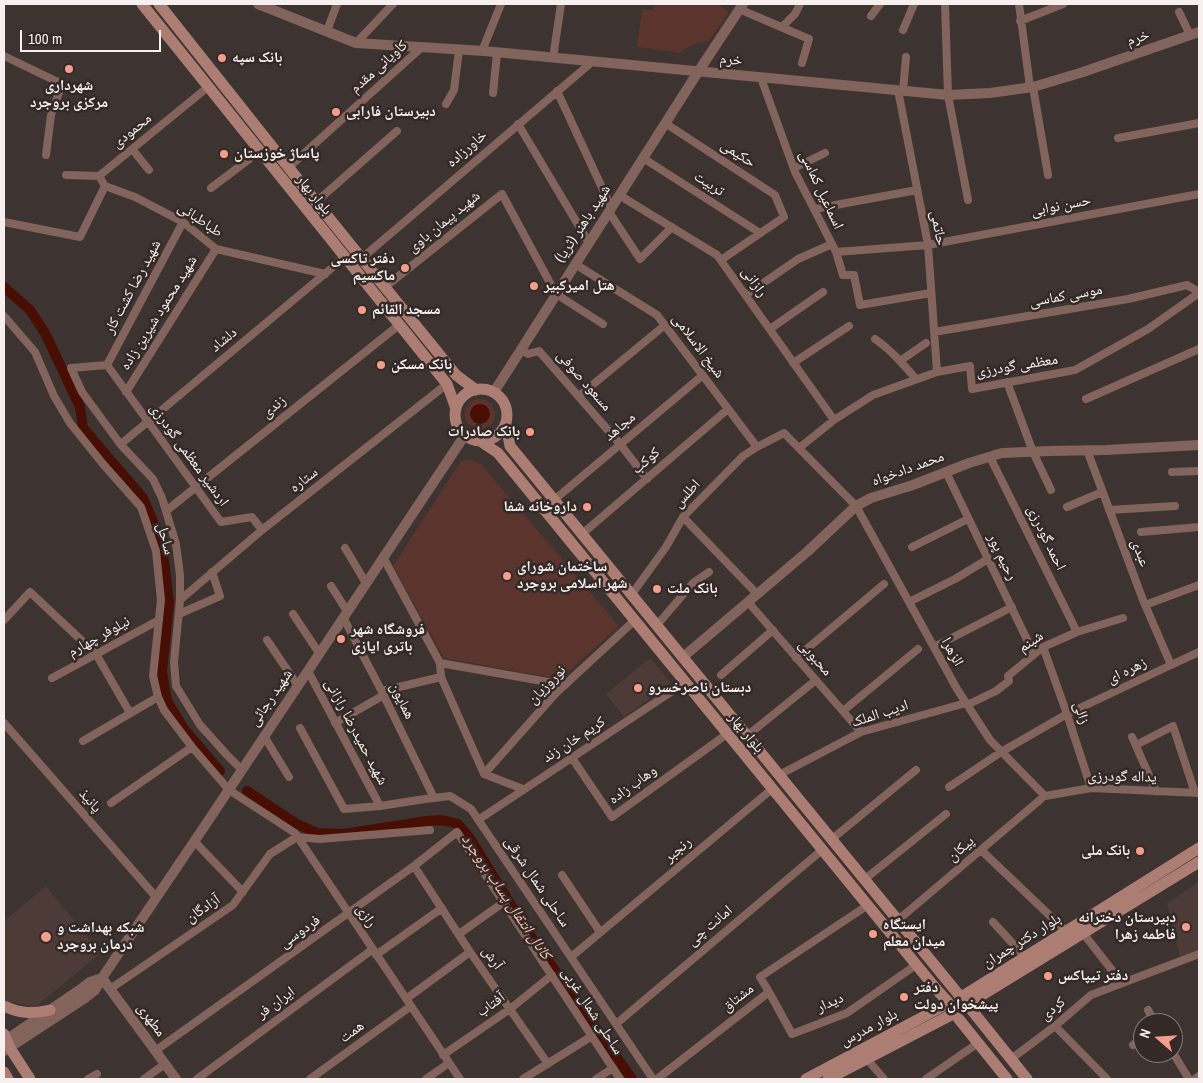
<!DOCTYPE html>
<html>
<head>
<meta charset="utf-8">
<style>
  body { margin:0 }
  #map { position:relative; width:1203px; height:1083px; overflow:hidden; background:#3d3331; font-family:"Archivo Narrow",sans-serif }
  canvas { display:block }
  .frame { position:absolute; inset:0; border:5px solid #f7f0ee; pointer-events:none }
  .north { position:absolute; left:1133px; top:1013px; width:50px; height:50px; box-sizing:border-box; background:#332927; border:1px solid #817977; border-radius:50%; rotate:289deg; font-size:14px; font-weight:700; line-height:20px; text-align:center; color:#f7f0ee }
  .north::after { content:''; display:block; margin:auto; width:18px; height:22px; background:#f49d8b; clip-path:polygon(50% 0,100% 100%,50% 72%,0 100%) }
  .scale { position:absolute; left:20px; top:30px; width:141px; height:22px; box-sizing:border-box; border:2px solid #f7f0ee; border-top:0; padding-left:6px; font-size:15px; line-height:18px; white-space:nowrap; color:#f7f0ee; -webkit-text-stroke:4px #332927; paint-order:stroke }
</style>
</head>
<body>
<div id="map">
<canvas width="1203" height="1083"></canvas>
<div class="frame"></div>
<div class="north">N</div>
<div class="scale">100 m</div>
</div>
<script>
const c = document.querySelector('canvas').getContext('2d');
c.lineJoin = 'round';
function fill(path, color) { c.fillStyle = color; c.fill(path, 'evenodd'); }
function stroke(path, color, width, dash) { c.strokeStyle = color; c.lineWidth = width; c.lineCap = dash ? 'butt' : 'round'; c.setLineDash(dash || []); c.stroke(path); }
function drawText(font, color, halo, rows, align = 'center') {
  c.font = font + ' "Archivo Narrow","Noto Naskh Arabic",sans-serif'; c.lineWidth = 5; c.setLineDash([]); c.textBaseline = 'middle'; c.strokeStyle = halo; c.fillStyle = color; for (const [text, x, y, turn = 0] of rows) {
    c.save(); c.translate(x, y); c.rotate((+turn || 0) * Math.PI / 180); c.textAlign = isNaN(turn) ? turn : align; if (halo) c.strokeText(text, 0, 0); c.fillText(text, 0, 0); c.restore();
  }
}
const built = new Path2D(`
  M650,658L671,683L624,717L606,694Z
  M1199,882V950L1180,957L1167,903Z
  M46,886L101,953L35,1007L4,1001V921Z`);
const green = new Path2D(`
  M654,4H718L729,12L709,41C696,43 691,44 680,53L637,47L642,9L653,10Z
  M465 414a15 15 0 1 1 30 0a15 15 0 1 1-30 0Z
  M471,460L481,464L619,626L560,679L444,658L393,566L461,461Z`);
const water = new Path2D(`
  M470 414a10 10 0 1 1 20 0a10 10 0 1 1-20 0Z`);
const canal = new Path2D(`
  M4,287L30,310L45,333L80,407L83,428L143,498L162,543L169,602L162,672L167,701L184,729L220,771
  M247,791L295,823L317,833L344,834L427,821L442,820L458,824L469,837L527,931L632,1079`);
const minor = new Path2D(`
  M945,4L948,95L968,200
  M1019,4L1030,87
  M739,9L809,39L802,63
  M1179,12L1190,35
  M871,16L880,4
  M1020,21L1063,4
  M782,27L795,14L800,4
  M903,30L914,4
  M327,31L337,4
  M356,43L393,4
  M482,51L501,4
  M4,56L62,84L51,115L46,155
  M553,58L561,4
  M761,78L795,172L836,252L843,275H854L860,305L931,293
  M1033,87L1048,175
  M898,90L928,245L937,372
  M557,91L611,207
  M903,91L906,57
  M493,93L497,53
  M446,104L454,90L459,50
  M665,123L775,195L784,217L721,260
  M518,124L589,243
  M1118,138L1199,123
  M132,149L149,170
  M643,158L760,233
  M289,167L422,47
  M794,168L825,153
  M66,175L99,176L208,87
  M99,176L105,186L135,197L183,222L216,249L325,274
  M211,188L260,151
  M619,195L717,255L834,420
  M316,202L397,131
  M814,209L917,190
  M609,212L640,259L672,227
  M4,222L80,237L105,186
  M836,252L928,245L1199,194
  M362,258L592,62
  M575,264L657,315L757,447
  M385,287L502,194L556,294L603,324
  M746,295L798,259L832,244
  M4,316L35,352L54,396L70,423L103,464L141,507L156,551L161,600L153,676L158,697L164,710L192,747L229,790L295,833L460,1079
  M770,329L823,292
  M934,332L1128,299L1187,285L1199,292
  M875,339C891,350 903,364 916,379
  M521,349L528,354L539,351L620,444L647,479
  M900,361L926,343
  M793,363L849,326
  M107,365L71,368L82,392L121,445L153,479L162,498L176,544L180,575V600L174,662L176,686L200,725L228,756L242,770
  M107,365L221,522L252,517L262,530
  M107,365L183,222
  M1007,382L1033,452L1051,490
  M126,392L216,249
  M579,396L665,325
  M1086,399L1199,349
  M121,444L345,257
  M799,448L834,420L873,395L937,372L970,366L972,389L1075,370L1148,329L1199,293
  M1087,450L1143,600L1171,665
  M990,457L1077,632
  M946,472L1034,654
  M1172,472L1199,471
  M554,500L703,375
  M1067,507L1102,492
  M1109,510L1175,506
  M166,511L399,325
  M683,517L757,594
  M1141,532L1199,527
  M582,534L728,409
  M912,547L968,519
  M345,548L366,583
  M383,557L440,663L565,685
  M331,586L347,611
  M632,594L666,547L683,517L743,456L757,447L784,433L856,506L957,689L990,740L1045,796L1091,788L1199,793
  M180,600L262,530L447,384
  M748,602L861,732
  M909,602L955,579L988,559
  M1145,605L1199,585
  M179,614L220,596L212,572
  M293,614L319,653
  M343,617L380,688L434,798
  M4,620L30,592L96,654L130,713
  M657,625L693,583L709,572
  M267,640L298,686
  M934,647L1012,607
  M1043,647L1067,714L1091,788
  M796,658L884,584
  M440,663L441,677L484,774L523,789
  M308,671L380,806
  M721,675L773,630
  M52,678L159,620
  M382,691L441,677
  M967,705L996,691L1009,681L1008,676L1043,647L1077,632L1123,618
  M843,711L918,649
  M4,723L156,897
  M335,723L384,695
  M300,728L344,809L380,806L425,799L450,796L471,809L653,1079
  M748,735L816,680
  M264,736L289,777
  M1132,737L1156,791
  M83,741L158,697
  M1136,745L1173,726L1195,793
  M572,758L612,817L727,734
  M484,774L556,693L635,620
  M779,775L861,732L966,703
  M949,787L1001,752L1067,714L1171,665L1199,652
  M111,803L192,747
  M478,820L686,682
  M832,839L916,770
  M194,841L243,892
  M981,850L1066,931
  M414,866L470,952L548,1064
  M562,875L600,932
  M865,879L946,814
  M898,920L1041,799
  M993,922L1025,957
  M1083,933L1122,983
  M459,934L504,902
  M376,955L442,908
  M571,957L772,789
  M110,989L233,905L270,854L297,837L320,839L430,830
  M769,992L792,1034L847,1013L916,965
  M406,999L470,952
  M1148,1010L1155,1023
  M616,1024L822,850
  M1055,1026L1107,1079
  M1133,1045L1143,1038
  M155,1051L414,866L457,832L620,1079
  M1173,1053L1189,1079
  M443,1055L510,1009L552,975
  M867,1059L884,1079
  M1011,1059L1055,1026L1091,995L1199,954
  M88,1079L97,1074
  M144,1079L165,1064
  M197,1079L373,949
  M310,1079L411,1006
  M426,1079L449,1063
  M523,1079L592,1036
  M596,1079L613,1068
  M657,1079L769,992L760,977L868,905
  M926,1079L978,1043
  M1195,1079L1199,1076`);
const tertiary = new Path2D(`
  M258,4L356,43L484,51L948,95L990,93L1033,87L1080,73L1199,32
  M494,392L698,72L743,4
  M683,657L807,552L856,506L871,498L913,485L969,463L1002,453L1050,451L1106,450L1199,445
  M102,978L176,1079
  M4,1043L6,1040L81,989L90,982L102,978
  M4,1051L85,998L95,990L102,978L206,824L465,435`);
const secondary = new Path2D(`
  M142,4L447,384L456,409
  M159,4L316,202L456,375L476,390
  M455 415a26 26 0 1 1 52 0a26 26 0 1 1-52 0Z
  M506,424L510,446L959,995
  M480,441L498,453L937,990L948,1002
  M963,996L1199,848
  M969,1003L1199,862
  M4,1006C21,1014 33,1014 50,1010
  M970,1008L1027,1079
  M958,1018L1007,1079
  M4,1034L10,1048L30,1079
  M4,1072L8,1079
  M806,1079L947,1004
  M828,1079L951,1015`);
const markers = [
  [222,58,5,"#f49d8b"],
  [69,69,5,"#f49d8b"],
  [336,112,5,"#f49d8b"],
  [224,154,5,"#f49d8b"],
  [405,268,5,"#f49d8b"],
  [534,286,5,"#f49d8b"],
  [362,310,5,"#f49d8b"],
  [381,365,5,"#f49d8b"],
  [530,432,5,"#f49d8b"],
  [587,507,5,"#f49d8b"],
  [507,576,5,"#f49d8b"],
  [657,589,5,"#f49d8b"],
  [341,639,5,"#f49d8b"],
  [638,688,5,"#f49d8b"],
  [1140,851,5,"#f49d8b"],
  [1186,927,5,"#f49d8b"],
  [873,934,5,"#f49d8b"],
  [46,937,6,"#f49d8b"],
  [1048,976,5,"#f49d8b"],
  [904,997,5,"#f49d8b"]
];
const streetNames = [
  ["خرم",1138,38,-19],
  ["خرم",731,60,5],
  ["کاویانی مقدم",379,67,-42],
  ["محمودی",132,131,-39],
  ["خاورزاده",467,149,-41],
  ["حکیمی",738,154,33],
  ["تربیت",709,184,33],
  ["اسماعیل کماسی",821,190,65],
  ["بلوار بهار",314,195,51],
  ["حسن نوابی",1061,206,-11],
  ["طباطبائی",200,220,34],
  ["شهید پیمان باوی",444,222,-39],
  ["شهید باهنر (ثریا)",583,224,-57],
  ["حاتمی",938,228,80],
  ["رازانی",754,282,55],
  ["شهید رضا کشت کار",133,287,-62],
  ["موسی کماسی",1066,296,-10],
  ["شهید محمود شیرین زاده",159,313,-58],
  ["دلشاد",224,340,-40],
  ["شیخ الاسلامی",698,346,53],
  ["معظمی گودرزی",1017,366,-9],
  ["مسعود صوفی",584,381,49],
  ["زندی",274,407,-39],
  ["مجاهد",620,427,-40],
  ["اردشیر معظمی گودرزی",189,455,54],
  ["کوکب",646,461,-41],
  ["محمد دادخواه",908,469,-20],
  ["ستاره",304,480,-38],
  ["اطلس",687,494,-47],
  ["احمد گودرزی",1046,538,64],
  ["ساحل",165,539,75],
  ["عبدی",1140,553,69],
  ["رحیم پور",1002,557,64],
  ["نیلوفر چهارم",99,637,-29],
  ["شبنم",1031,642,-34],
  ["الزهرا",952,652,61],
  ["محبوبی",815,658,49],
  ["زهره ای",1127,671,-26],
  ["نوروزیان",547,685,-46],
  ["شهید رجائی",271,698,-56],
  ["همایون",402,701,64],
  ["زالی",1081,713,72],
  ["ادیب الملک",880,714,-18],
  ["شهید حمیدرضا رازانی",356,732,62],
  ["بلوار بهار",746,733,51],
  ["کریم خان زند",574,740,-33],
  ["یداله گودرزی",1122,777,1],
  ["وهاب زاده",633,785,-36],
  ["پانیذ",90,801,49],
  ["پیکان",961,849,-41],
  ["رنجبر",678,850,-40],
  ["ساحلی شمال شرقی",537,882,56],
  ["آزادگان",203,909,-34],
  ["رازی",366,916,56],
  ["امانت چی",710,926,-40],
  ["فردوسی",300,932,-35],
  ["بلوار دکتر چمران",1022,941,-32],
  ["آرش",492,958,55],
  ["مشتاق",738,998,-38],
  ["ایران فر",276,1003,-36],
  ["دیدار",830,1003,-24],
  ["آفتاب",491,1005,-35],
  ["کردی",1053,1009,-40],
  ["ساحلی شمال غربی",592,1011,57],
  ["مطهری",151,1020,54],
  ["بلوار مدرس",869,1028,-28],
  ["همت",352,1032,-36]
];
const poiNames = [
  ["بانک سپه",232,58],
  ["شهرداری",69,86,"center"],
  ["مرکزی بروجرد",69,103,"center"],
  ["دبیرستان فارابی",346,112],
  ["پاساژ خوزستان",234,154],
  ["دفتر تاکسی",395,259,"right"],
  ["ماکسیم",395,276,"right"],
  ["هتل امیرکبیر",544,286],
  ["مسجد القائم",372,310],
  ["بانک مسکن",391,365],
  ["بانک صادرات",520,432,"right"],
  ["داروخانه شفا",577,507,"right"],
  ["ساختمان شورای",517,567],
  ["شهر اسلامی بروجرد",517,584],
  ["بانک ملت",667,589],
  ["فروشگاه شهر",351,630],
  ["باتری ایازی",351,647],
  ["دبستان ناصرخسرو",648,688],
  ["بانک ملی",1130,851,"right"],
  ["دبیرستان دخترانه",1176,918,"right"],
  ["فاطمه زهرا",1176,935,"right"],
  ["ایستگاه",883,925],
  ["میدان معلم",883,942],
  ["شبکه بهداشت و",57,928],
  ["درمان بروجرد",57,945],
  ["دفتر تیپاکس",1058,976],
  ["دفتر",914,988],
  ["پیشخوان دولت",914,1005]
];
const waterNames = [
  ["کانال انتقال پساب بروجرد",506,897,56]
];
fill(built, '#4c3b37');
fill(green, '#5b352d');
fill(water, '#480e04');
stroke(canal, '#480e04', 10);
stroke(minor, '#82645d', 8);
stroke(tertiary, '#82645d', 10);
stroke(secondary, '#ac7d73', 11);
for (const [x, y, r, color] of markers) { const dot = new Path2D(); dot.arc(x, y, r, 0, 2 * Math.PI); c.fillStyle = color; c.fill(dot); stroke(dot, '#332927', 2); }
drawText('15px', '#f7f0ee', '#332927', streetNames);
drawText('bold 15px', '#f7f0ee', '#332927', poiNames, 'left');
drawText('italic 16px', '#fdc1b4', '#332927', waterNames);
</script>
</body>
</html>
